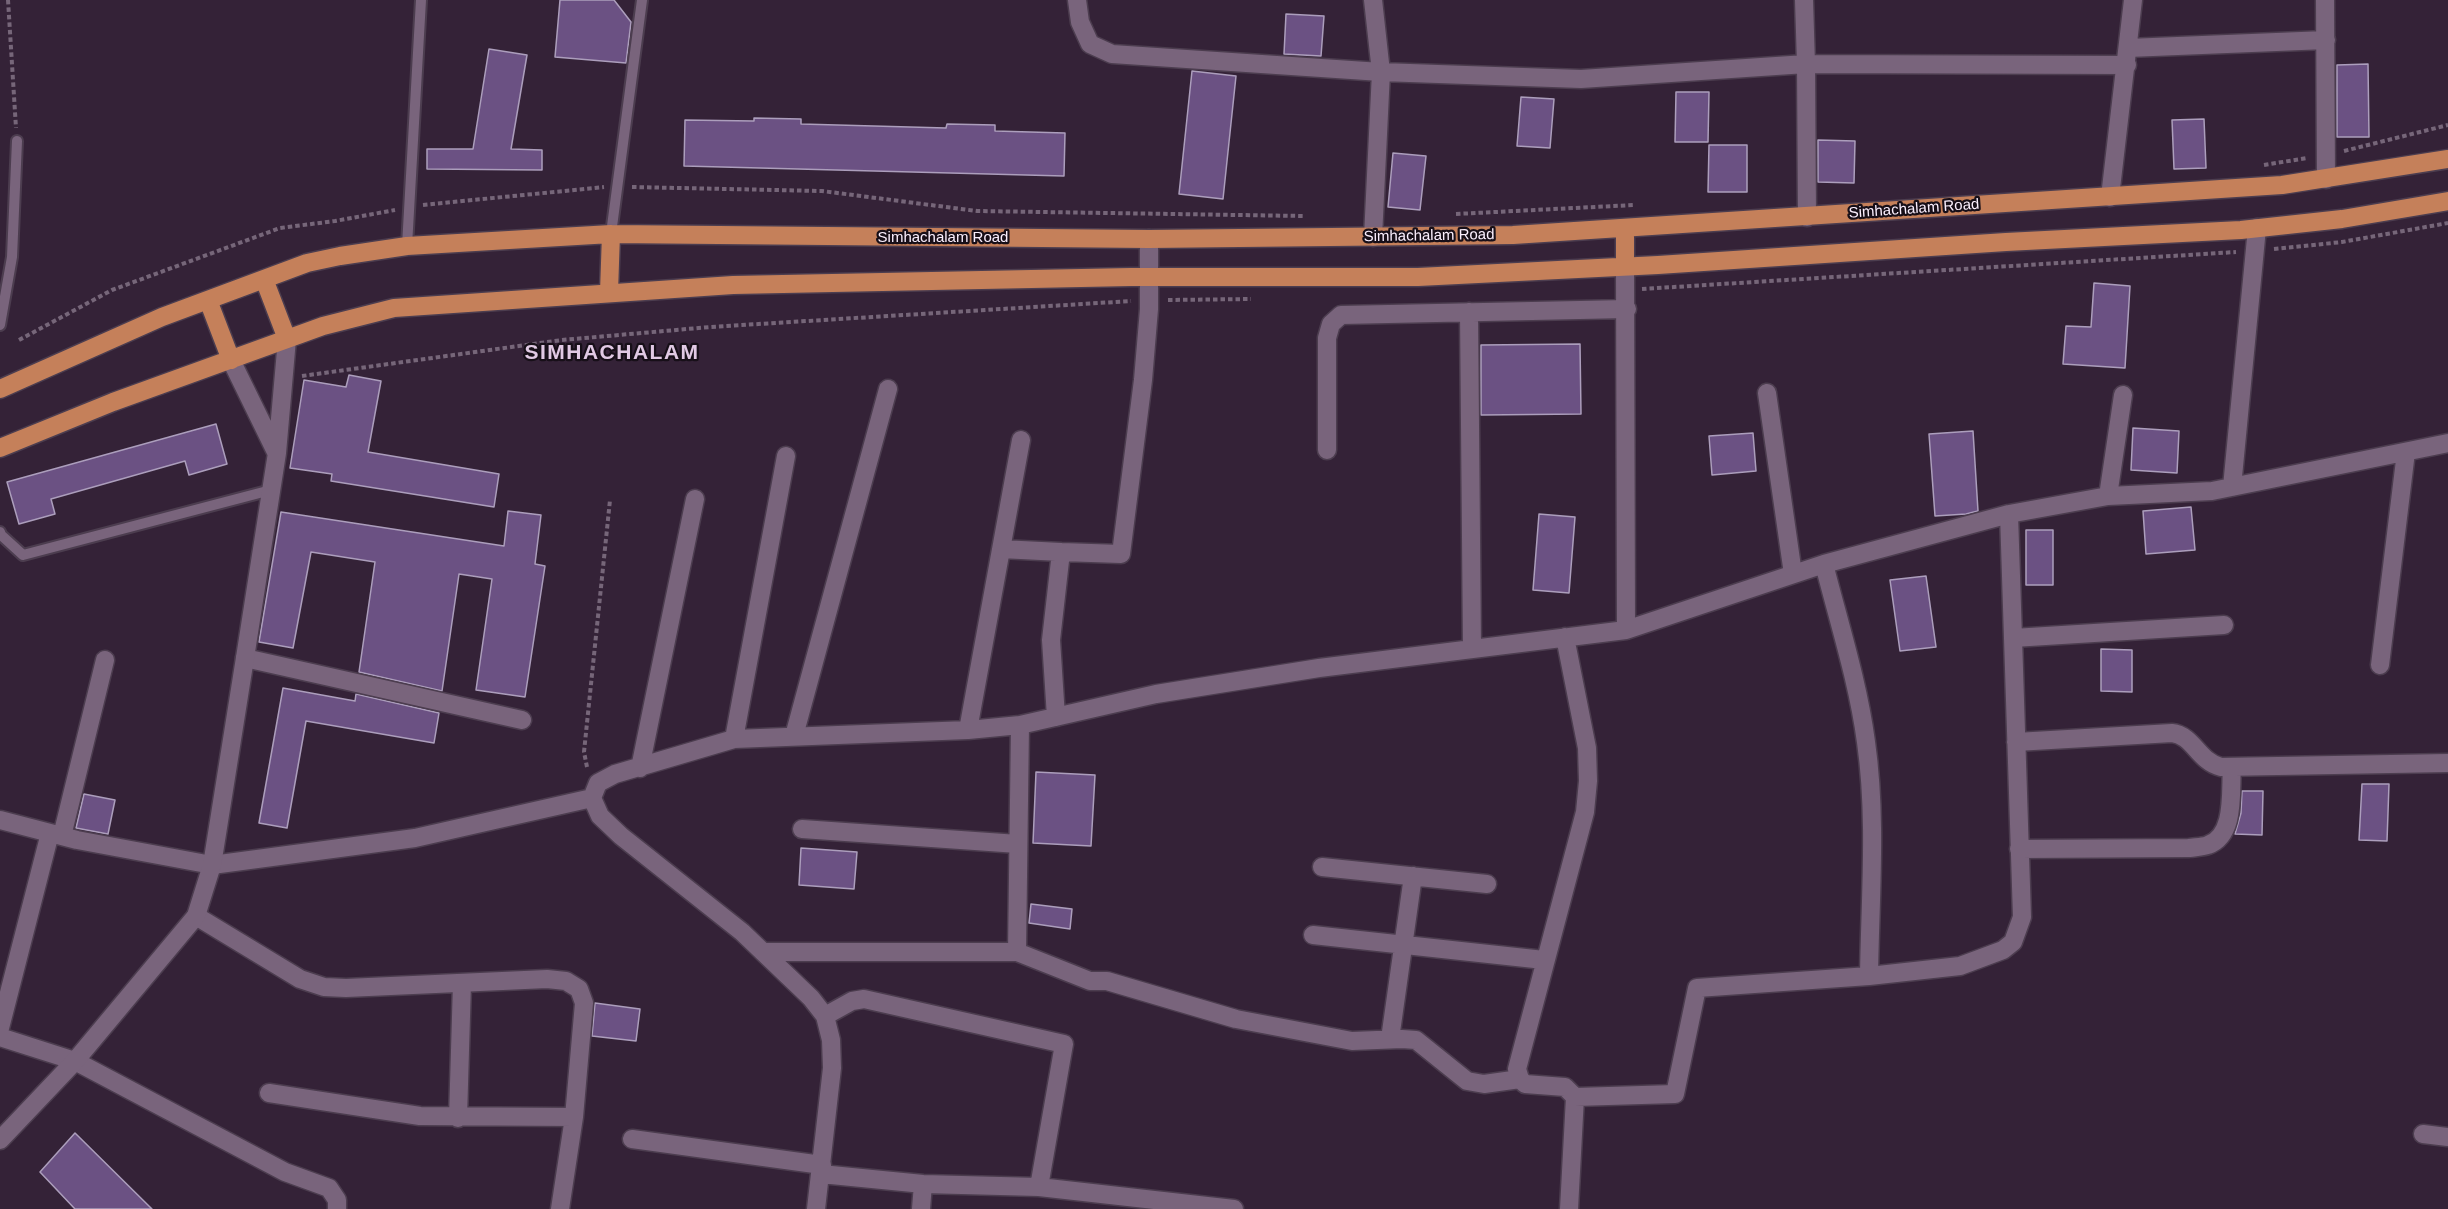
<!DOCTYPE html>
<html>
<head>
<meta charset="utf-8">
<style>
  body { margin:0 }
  canvas { display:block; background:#342237 }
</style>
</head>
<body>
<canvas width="2448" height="1209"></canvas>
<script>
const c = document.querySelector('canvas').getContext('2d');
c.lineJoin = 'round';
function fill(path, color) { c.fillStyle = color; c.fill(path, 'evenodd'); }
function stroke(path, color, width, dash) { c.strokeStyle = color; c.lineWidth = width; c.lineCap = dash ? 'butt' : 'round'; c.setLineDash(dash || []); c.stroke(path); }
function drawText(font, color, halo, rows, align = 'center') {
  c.font = font + ' Arial,sans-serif'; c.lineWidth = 4.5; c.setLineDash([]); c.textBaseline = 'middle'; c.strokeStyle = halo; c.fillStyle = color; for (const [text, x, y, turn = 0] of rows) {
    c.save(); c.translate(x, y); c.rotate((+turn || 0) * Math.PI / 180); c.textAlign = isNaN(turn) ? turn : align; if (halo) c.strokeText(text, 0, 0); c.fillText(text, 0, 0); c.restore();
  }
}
const building = new Path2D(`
  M560,0H614L631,22L626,63L555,57Z
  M1286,14L1324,16L1321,56L1284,54Z
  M489,49L527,55L511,149L542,150V170L427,169V149H473Z
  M2368,64L2369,137H2337V65Z
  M1192,71L1236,76L1223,199L1179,194Z
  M1676,92H1709L1708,142H1675Z
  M1521,97L1554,99L1550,148L1517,146Z
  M754,118L801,119V124L946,128L947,124L995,125V131L1065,133L1064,176L684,166L685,120L754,121Z
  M2204,119L2206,168L2174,169L2172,120Z
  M1818,140L1855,141L1854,183L1818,182Z
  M1709,145H1747V192H1708Z
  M1393,153L1426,156L1420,210L1388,207Z
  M2094,283L2130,286L2125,368L2063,364L2066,326L2091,327Z
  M1580,344L1581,414L1481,415V345Z
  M349,375L381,381L368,452L499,474L494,507L331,481L332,474L290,468L304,380L346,387Z
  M216,424L227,464L189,475L185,461L51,499L55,514L19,524L7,482Z
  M2133,428L2179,431L2177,473L2131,470Z
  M1973,431L1978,511L1966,514L1935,516L1929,434Z
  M1753,433L1756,471L1712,475L1709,436Z
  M2191,507L2195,550L2146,554L2143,511Z
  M508,511L541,515L535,564L545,566L525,697L476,690L492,579L459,574L442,691L359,672L375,562L311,552L293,648L259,642L281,512L504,546Z
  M1539,514L1575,517L1569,593L1533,590Z
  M2026,530H2053V585H2026Z
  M1926,576L1936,647L1900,651L1890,580Z
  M2101,649L2132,650V692L2101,691Z
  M283,688L355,701L356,694L439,713L434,743L306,721L287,828L259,823Z
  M1036,772L1095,775L1091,846L1033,843Z
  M2362,784H2389L2387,841L2359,840Z
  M2242,791H2263L2262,835L2235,834L2241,813Z
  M84,794L115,800L108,834L76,828Z
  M801,848L857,852L854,889L799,885Z
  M1031,904L1072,909L1070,929L1029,923Z
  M595,1003L640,1009L636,1041L592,1036Z
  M75,1133L152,1209H75L40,1172Z`);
const path = new Path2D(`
  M8,0L16,128
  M2344,151L2448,125
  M2264,165L2307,158
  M632,187L822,191L977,211L1304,216
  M423,205L604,187
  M1456,214L1634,205
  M2274,249L2342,242L2448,223
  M1642,289L2236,252
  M1168,300L1251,299
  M19,340L112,290L280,228L335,221L395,210
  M302,376L562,340L710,327L1131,301
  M587,767L584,752L610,500`);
const lane = new Path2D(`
  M611,234L642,0
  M407,246L421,0
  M0,325L12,257L17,141
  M0,532L1,535L23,555L271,490`);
const street = new Path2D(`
  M1077,0L1080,22L1090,44L1112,54L1381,72L1581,79L1806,64L1807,217
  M1373,0L1381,72L1373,237
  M1804,0L1806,64L2127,65
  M2325,0L2326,179
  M2128,48L2326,40
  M2110,197L2133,0
  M1625,266L1626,630
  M1469,312L1472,649
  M1767,393L1793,574
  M1327,450V338L1331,324L1341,315L1627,309
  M2232,487L2257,228
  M2108,496L2123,395
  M1001,549L1061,552
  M1824,564C1839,623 1858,682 1866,742C1877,819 1870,899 1869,976
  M1565,637L1587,748L1588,781L1585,812L1517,1069L1520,1079L1525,1084L1565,1087L1575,1097L1569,1209
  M2013,638L2224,625
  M245,658L522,720
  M2380,665L2406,452
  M1056,717L1051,640L1061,552L1121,554L1143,380L1149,309V239
  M968,730L1021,440
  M794,736L888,389
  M734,739L786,456
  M2016,742L2172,733C2193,735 2199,762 2221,767L2448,763
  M640,768L695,499
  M0,820L77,840L212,865L415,838L592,798
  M802,829L1018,844
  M62,836L105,660
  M2019,849L2189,848C2195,847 2203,847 2208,845C2236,835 2230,791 2232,767
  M1322,867L1487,884
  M196,916L300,979L324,987L346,988L547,979L566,981L579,989L584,1003L574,1117L560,1209
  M1313,935L1544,960
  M763,952H1017L1090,981H1107L1236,1019L1352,1041L1402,1039L1416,1040L1467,1081L1484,1084L1520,1079
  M1017,952L1020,725
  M825,1016L852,1001L864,999L1064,1044L1039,1187
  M0,1028L50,833
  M0,1037L75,1061L285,1172L329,1188L337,1200V1209
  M1390,1039L1413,876
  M269,1093L420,1116L574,1117
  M1575,1097L1675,1094L1697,988L1869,976L1960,966L2003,950L2013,942L2022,917L2009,514
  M458,1118L462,983
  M2423,1134L2448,1137
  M632,1139L822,1165
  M821,1174L923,1184L1039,1187L1234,1209
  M816,1209L832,1068L831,1040L825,1016L811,998L742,932L621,836L600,816L592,798L598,783L615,774L734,739L968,730L1020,725L1156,694L1319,668L1626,630L1824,564L2009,514L2108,496L2212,491L2448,443
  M921,1209L923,1184`);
const secondary = new Path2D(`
  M231,360L276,452
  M0,1140L75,1061L196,916L212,865L245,658L277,453L287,339`);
const primary = new Path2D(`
  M1625,229V266
  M264,279L287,339
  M609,292L611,234
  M208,300L231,360
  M0,389L162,317L307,263L340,256L407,246L611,234L1149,239L1513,235L2282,185L2448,159
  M0,448L113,402L323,326L394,308L733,285L1131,277H1418L1658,265L2006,242L2241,230L2342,219L2448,201`);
const streetNames = [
  ["Simhachalam Road",1914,209,-4],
  ["Simhachalam Road",1429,236,-1],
  ["Simhachalam Road",943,238]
];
const districtNames = [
  ["SIMHACHALAM",612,353]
];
fill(building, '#6b5183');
stroke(building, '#ac9ebc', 1.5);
stroke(lane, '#4c3d4f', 14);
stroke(street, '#4c3d4f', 21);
stroke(secondary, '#4c3d4f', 21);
stroke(primary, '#4c3d4f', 21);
stroke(path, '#766679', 4, [4.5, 3]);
stroke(lane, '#79647c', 10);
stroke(street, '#79647c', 18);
stroke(secondary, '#79647c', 18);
stroke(primary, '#c5805a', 18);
drawText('15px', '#fbeffd', '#170f18', streetNames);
c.letterSpacing = '1.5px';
drawText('bold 21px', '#e1c9e4', '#170f18', districtNames);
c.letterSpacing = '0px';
</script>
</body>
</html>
